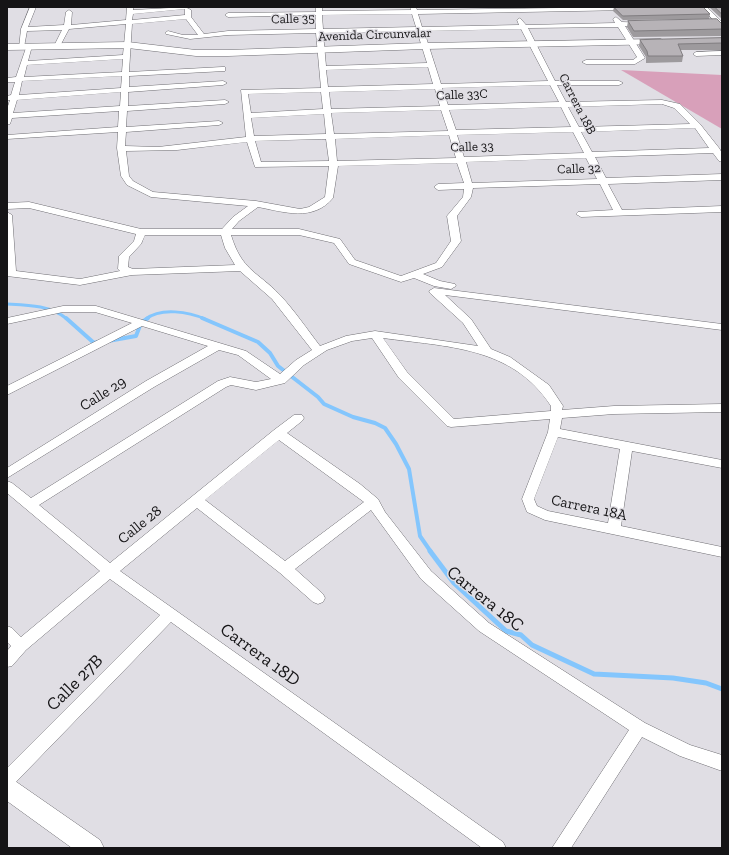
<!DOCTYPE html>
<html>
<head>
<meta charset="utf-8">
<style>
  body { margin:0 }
  #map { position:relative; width:729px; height:855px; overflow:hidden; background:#e0dee4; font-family:"Zilla Slab",serif }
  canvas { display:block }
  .frame { position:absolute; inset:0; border:8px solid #151416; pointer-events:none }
</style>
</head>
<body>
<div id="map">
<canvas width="729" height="855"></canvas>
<div class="frame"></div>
</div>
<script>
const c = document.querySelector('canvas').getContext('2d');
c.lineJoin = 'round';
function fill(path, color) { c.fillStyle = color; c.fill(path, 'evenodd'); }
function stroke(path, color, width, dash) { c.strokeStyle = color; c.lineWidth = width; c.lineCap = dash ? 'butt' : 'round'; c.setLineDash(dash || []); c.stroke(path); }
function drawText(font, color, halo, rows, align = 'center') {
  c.font = font + ' "Zilla Slab",serif'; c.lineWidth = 3; c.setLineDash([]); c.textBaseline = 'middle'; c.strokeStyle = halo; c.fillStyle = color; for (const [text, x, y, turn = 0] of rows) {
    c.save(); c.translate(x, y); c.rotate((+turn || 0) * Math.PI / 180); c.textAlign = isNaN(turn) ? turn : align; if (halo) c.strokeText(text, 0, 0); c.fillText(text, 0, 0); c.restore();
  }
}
const green = new Path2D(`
  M621,70L722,75V129Z`);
const streamFar2 = new Path2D(`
  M7,304C27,305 50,305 67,319
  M146,319C161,307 189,312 205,319`);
const streamFar1 = new Path2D(`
  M66,318L94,343L98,342
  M202,318L258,342L270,353L278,366L318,397L324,404L353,417L375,423L385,428L396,444L409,469L420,536L431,552
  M108,341L136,336L141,323L148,318`);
const stream = new Path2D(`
  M430,551L454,583L506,631L521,635L532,645L594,674L673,678L706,683L722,689`);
const minor = new Path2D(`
  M30,7H36L28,27L64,25L66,12L69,10L72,12L71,25L126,20L127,7H133V10L188,7L187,8L191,10V17L204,34L228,31L316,29V15L228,17L225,15L228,13L316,12V7H322V11L411,10L410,7H416L417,10L631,7L629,10L418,14L422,27L519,25L517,20L520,18L526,25L615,23L613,19L616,17L622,22L645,23L646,24L643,26H625L645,58L635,64H586L582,62L586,60H633L637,57L618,27L528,28L555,81H619L623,83L619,85H557L566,102L662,100L680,104L700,124L719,148L722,153V162L719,161L713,153L595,157L606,178L722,174V180L608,184L622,210L722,206V212L581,217L576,214L578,212L613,210L600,184L473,188L471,197L457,216L461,241L442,267L423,274L440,281L455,284L456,286L451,289L434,286L414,278L401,282L349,264L334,243L299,235H231C242,271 257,271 280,295C294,310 307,329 320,346L346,336L375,331L478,346L463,323L430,293L429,291L434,288L722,324V330L445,295L471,319L491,349L510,357L549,385L563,406L562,410L614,406L722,404V412L614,414L562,418L560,429L722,460V468L632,451L621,526L722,547V557L545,520L527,512L522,499L548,432L550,419L451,427L447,426L399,378L372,338L352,341L327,350L304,365L285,383L256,390L231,385L226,387L39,505L110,563L274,430L294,415H302L304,418L302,421L287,433L360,484L378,499L385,512L431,571L489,623L645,723L690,745L722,755V771L680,756L642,737L571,848H552L629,730L479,631L421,579L371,510L295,569L323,594L325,598L323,602L318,604L313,602L280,573L197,508L120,571L503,842L506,848H482L171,622L13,785L7,787V768L160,615L110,579L26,650L12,666L7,667V651L11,646L7,642V626L12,628L21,637L100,571L7,493V481L12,483L31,498L218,381L230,377L256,382L271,379L238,355L219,350L154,387L7,478V468L146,381L208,346L142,326L7,395V386L132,323L95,312H63L7,324V318L63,306H96L246,351L280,374L296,360L312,350L272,299L240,271L132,275L80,285L7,276V212L12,215L16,271L80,279L120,271L118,269L119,256L134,241L136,234L29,208L7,209V203L29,202L141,229H222L233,217L248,206L151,197L127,185L121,176L117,148L118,132L7,139V135L118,127L119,111L12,118L10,124H7V109L10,100H7V96L11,95L15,82H7V78L16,77L27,45L32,46L28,61L123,55L126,24L69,29L60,46L57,48L54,46L62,30L27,31L24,47L19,48L21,29ZM185,9V15L132,20L133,14ZM412,14L416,27L323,29L322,15ZM186,19L198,35H183L168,31L165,33L166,34L190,39L228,35L316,33L321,88L241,90L246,137L158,147L125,146L126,132L219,125L223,123L219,121L126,127L127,111L225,104L229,102L225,100L128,106V92L223,85L227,83L223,81L129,87V76L225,71V67H222L129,72L132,24ZM521,29L548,81L441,84L424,31ZM417,31L427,63L326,66L323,33ZM123,59L122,72L24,77L27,65ZM428,67L433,84L328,87L326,70ZM122,76L121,88L19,95L22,81ZM550,85L559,102L448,105L442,88ZM435,89L440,106L331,109L329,92ZM121,92L120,106L13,113L17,100ZM321,92L323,109L251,113L248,94ZM662,104L674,108L690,124L579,127L568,107ZM561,107L571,127L456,130L449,110ZM441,110L448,131L334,134L331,113ZM324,114L326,134L254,136L251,118ZM695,128L709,148L592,152L581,132ZM573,132L584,153L464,157L457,135ZM449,135L456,158L337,161L335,139ZM322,139H326L329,161L261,162L255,141ZM247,142L255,167L329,166L325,197L309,207L300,209L256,201L153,192L133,181L129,176L126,151L177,150ZM586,158L597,179L472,183L466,162ZM457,163L464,183L438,184L434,187L438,190L464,189L463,197L447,216L451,241L436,263L401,276L355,260L340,239L299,229H232L239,221L258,207C284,212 313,222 333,198L338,166ZM145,235H221L225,248L235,265L133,269L128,267L129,257L141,244ZM383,338C447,347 512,346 551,406V411L454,419L407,372ZM558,437L620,449L608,523L548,511L537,506L534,499ZM279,440L364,502L285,561L205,500Z
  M700,7H707L722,22V28Z
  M722,51V55L696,56L693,54L696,52Z`);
const secondary = new Path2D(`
  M661,39L666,42L664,44L425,49L228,56H196L128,48L7,50V44L128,42L196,50H228L425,43Z
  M7,777L15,781L100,840L104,848H72L7,801Z`);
const wall = new Path2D(`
  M614,7L710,14L709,19L623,20L613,11Z
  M709,7H722V19Z
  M628,21L722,24V36L633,37L627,27Z
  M722,38V50H680L683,56L682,62L646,63V57L639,46L640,40Z`);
const building = new Path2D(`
  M614,7H703L710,14L623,16Z
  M715,7H722V14Z
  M717,19L722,24V29L634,31L628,21Z
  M722,38V43L678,44L683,56H648L647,51L640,40Z`);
const farStreetnames = [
  ["Calle 35",293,19,-2],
  ["Avenida Circunvalar",375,35,-2],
  ["Calle 33C",462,95,-2],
  ["Carrera 18B",577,104,63],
  ["Calle 33",472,147,-2],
  ["Calle 32",579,169,-2]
];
const streetNames = [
  ["Calle 29",103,394,-32],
  ["Carrera 18A",589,508,12],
  ["Calle 28",140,525,-39]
];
const nearStreetnames = [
  ["Carrera 18C",485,599,39],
  ["Carrera 18D",260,655,36],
  ["Calle 27B",75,683,-45]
];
fill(green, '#d8a0ba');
stroke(streamFar2, '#84c6fd', 3);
stroke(streamFar1, '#84c6fd', 4);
stroke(stream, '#84c6fd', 5);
stroke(minor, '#6e6d72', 1);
stroke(secondary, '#6e6d72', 1);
fill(minor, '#fff');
fill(secondary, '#fff');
fill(wall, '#9d9a9d');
fill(building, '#b7b3b7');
stroke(building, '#807d80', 1);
drawText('13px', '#151416', '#e0dee4', farStreetnames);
drawText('15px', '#151416', '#e0dee4', streetNames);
drawText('18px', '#151416', '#e0dee4', nearStreetnames);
</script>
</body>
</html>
